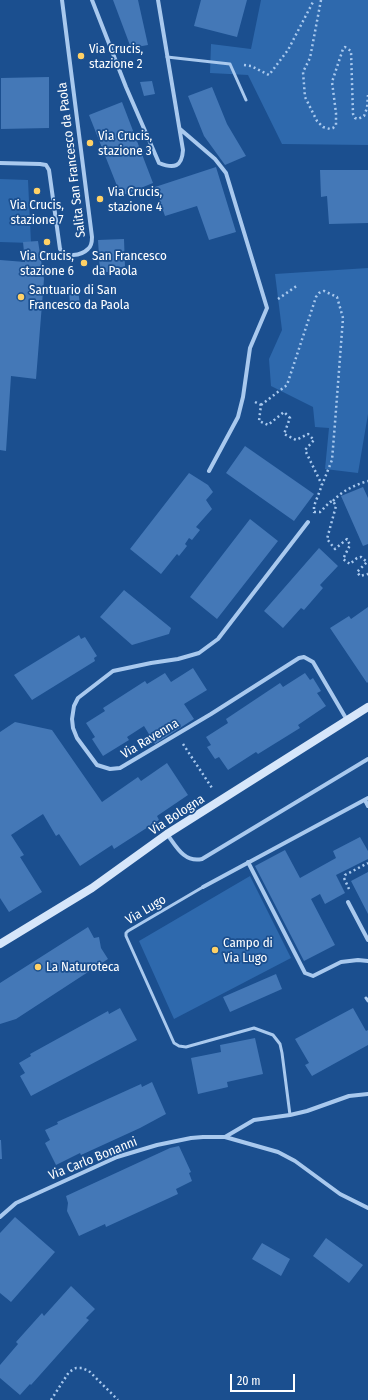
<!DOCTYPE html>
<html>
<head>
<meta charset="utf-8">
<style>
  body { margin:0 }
  #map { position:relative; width:368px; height:1400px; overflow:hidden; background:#1b4f8f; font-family:"Fira Sans Condensed",sans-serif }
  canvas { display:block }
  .scale { position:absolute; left:230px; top:1374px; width:65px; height:18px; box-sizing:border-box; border:2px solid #fff; border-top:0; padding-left:5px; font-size:12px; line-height:14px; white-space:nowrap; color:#fff; -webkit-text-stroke:3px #1b4f8f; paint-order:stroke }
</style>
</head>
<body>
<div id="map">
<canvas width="368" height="1400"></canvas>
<div class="scale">20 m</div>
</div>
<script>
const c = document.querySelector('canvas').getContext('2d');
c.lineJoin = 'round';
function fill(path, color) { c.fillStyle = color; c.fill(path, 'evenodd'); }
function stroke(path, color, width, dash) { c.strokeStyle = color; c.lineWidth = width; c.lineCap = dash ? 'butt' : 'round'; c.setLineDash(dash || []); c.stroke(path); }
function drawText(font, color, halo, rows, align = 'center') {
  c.font = font + ' "Fira Sans Condensed",sans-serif'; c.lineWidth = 3.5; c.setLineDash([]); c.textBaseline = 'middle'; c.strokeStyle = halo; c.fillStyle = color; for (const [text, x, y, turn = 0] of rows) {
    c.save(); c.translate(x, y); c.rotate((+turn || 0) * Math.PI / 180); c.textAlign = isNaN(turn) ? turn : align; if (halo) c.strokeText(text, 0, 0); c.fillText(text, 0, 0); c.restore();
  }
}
const green = new Path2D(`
  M261,0H368V145L282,144L248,75L210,73L211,44L251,49Z
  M0,179L28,180L31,243L0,242Z
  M368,268V414L358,473L325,469L329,428L315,427L313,407L271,386L269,359L282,330L275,274Z
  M250,876L291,958L174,1019L139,941Z`);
const building = new Path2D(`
  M113,0H138L148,45L131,48Z
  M201,0H247L237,37L194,26Z
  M49,77V128L1,129V78Z
  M152,81L155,94L144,96L140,82Z
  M212,87L227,124L246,156L225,165L204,136L188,96Z
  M122,102L153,183L121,196L89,115Z
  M216,167L236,232L209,240L197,206L165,216L155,187Z
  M320,170H368V223L329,224L327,196L321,197Z
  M124,239L125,267L109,268V272H100L98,240Z
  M38,241L44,279L36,379L11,376L6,451L0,450V260L25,262L23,242Z
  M69,291H78L80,304H70Z
  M245,446L314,494L294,521L226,473Z
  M189,473L208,485L213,492L206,500L212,509L196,527L200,530L192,540L189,538L185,544L187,546L179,556L177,554L161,574L130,549Z
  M363,487L368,498V544L363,546L341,496Z
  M250,519L278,541L217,619L190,597Z
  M319,548L338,566L320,585L323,588L317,595L304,610L301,608L283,628L264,611Z
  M124,590L171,628L169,634L132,645L100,617Z
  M368,607V682L367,683L330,628L349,616L351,619Z
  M79,635L81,639L85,637L97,656L94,658L95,661L32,700L14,675Z
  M193,668L207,690L184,704L194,719L155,744L144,726L127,737L129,740L103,756L92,739L95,737L86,723L105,711L103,708L145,681L147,684L165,673L171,682Z
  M305,673L310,680L313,678L321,691L317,693L326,706L298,725L300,728L258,754L256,752L228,770L219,757L215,759L207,747L211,745L206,737L228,723L226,719L280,683L283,687Z
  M15,722L52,730L102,802L138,777L141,781L167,763L188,795L157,816L159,820L114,849L112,845L80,866L59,834L56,836L43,814L11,835L24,855L20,857L42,892L9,912L0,898V732Z
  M360,837L368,851V859L336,875L345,893L325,904L320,894L311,899L335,945L304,961L255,866L285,850L300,878L336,858L333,851Z
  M368,872V914L351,881Z
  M88,927L94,938L99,937L101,948L108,959L16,1019L0,1024V983Z
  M276,974L282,989L230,1012L223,997Z
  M120,1008L137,1040L31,1096L20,1076L25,1073L19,1063L31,1056L30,1054L108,1011L109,1014Z
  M353,1008L366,1031L368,1030V1045L312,1076L305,1065L309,1063L295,1039Z
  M255,1038L263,1074L227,1082L228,1087L198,1094L191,1058L221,1052L220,1045Z
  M152,1082L166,1114L140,1128L81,1155L80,1153L56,1165L45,1143L50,1140L45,1130L58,1124L57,1122L141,1084L142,1087Z
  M0,1140H1L2,1159H0Z
  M179,1146L191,1172L189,1173L192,1181L176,1189L178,1194L106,1227L105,1224L79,1236L67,1211L68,1203L66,1196L170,1148Z
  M15,1217L55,1252L11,1302L0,1293V1233Z
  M326,1238L363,1265L349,1283L313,1256Z
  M262,1243L290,1259L281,1276L252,1259Z
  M71,1286L95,1309L86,1318L89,1320L31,1385L30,1384L20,1395L0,1378V1365L18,1344L16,1342L42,1313L44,1316Z`);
const path = new Path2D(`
  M321,0L310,58L303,72L305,97L317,121L323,127L330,129L333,128L336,125V113L332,82L343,49L345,47L351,51L353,114L355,118L358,119L364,116L367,108L368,95
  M244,65L251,66L269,75L288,50L314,0
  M278,299L298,285
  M255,402L261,405L259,421L268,425L284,412L290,418L284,434L296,440L308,434L314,440L305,450L322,485L314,506V512H320L330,502L333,501L336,506L327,539L335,549L347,539L350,545L343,559L350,564L357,558L361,557L367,562L357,572L360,576L368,574
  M261,405L287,385L316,297L319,293L324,291L337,297L343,318L335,423L332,460L322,485
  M333,501C343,490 355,485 368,481
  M183,744L212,788
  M349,889L344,878L345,875L368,863
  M51,1400L69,1372L76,1368H82L89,1371L118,1400`);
const lane = new Path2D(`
  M167,57L230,64L246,100
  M203,887L128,931L126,933V936L174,1043L179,1046L186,1047L254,1028L273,1035L280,1044L282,1053L290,1115
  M366,998L368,1001`);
const street = new Path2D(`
  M92,0L126,87L159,163C174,169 182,167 183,150L158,0
  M180,129L215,159L226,173L267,308L250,348L243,397L238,417L209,471
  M0,163L40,164L46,165L49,170L60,249C65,258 81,256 88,249C92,246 92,241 92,237L62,0
  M308,522L218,639L199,653L178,659L151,663L113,671L78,698L74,706L72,719L73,728L77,738L97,765L110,769L120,768L211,714L299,658L304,657L313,662L347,720
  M365,800L368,806
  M167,834C176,846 184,863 202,859L368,759
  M248,862L305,973L313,976L341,962L358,960L368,961
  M203,887L368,798
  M348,902L368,940
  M225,1137L254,1120L290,1115L307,1111L349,1096L368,1094
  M0,1217L16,1203L117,1157L157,1145L191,1138L203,1137H225L278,1152L295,1161L340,1194L368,1208`);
const secondary = new Path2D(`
  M0,944L92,888L167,834L368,707`);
const markers = [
  [81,56,4,"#ffd166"],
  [90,143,4,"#ffd166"],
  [37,191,4,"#ffd166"],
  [100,199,4,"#ffd166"],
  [47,242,4,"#ffd166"],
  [84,263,4,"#ffd166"],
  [21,297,4,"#ffd166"],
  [215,950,4,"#ffd166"],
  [38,967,4,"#ffd166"]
];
const poiNames = [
  ["Via Crucis,",89,49],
  ["stazione 2",89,64],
  ["Via Crucis,",98,136],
  ["stazione 3",98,151],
  ["Via Crucis,",108,192],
  ["stazione 4",108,207],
  ["Via Crucis,",37,205,"center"],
  ["stazione 7",37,220,"center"],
  ["Via Crucis,",47,256,"center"],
  ["stazione 6",47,271,"center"],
  ["San Francesco",92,256],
  ["da Paola",92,271],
  ["Santuario di San",29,290],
  ["Francesco da Paola",29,305],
  ["Campo di",223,943],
  ["Via Lugo",223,958],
  ["La Naturoteca",46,967]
];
const streetNames = [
  ["Salita San Francesco da Paola",72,160,-97],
  ["Via Ravenna",150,739,-31],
  ["Via Bologna",177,815,-33],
  ["Via Lugo",146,910,-31],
  ["Via Carlo Bonanni",93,1159,-22]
];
fill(green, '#2e69ad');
fill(building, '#4478b7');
stroke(path, '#a9c9ee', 2.5, [2, 3]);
stroke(lane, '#a9c9ee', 3);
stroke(street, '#a9c9ee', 4);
stroke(secondary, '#d6e6fa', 8);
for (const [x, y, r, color] of markers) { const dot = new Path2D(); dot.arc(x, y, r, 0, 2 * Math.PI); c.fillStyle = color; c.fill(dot); stroke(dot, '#1b4f8f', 1.5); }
drawText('13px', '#fff', '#1b4f8f', poiNames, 'left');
drawText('13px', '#fff', '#1b4f8f', streetNames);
</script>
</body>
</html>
